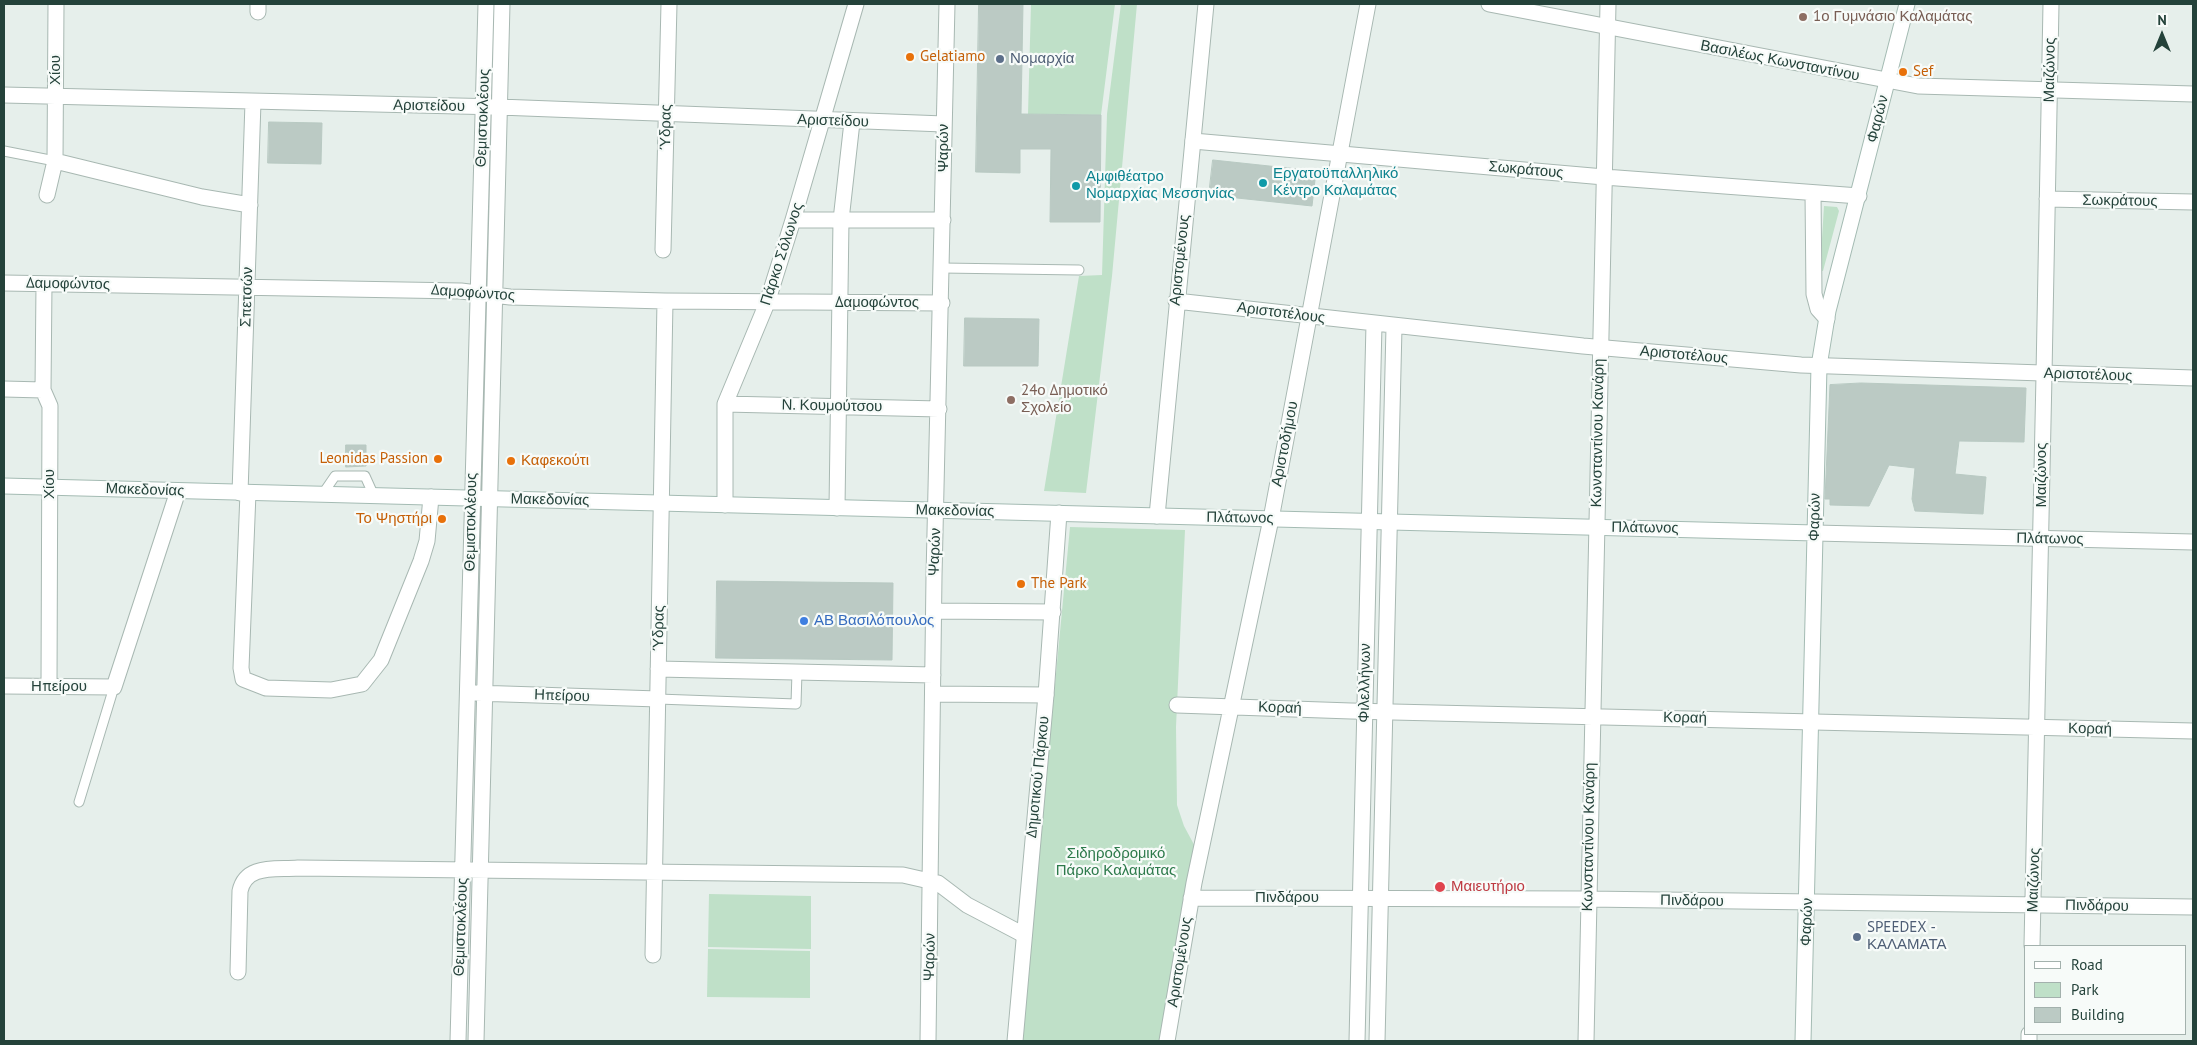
<!DOCTYPE html>
<html>
<head>
<meta charset="utf-8">
<style>
  body { margin:0 }
  #map { position:relative; width:2197px; height:1045px; overflow:hidden; background:#e6efeb; font-family:"PT Sans",sans-serif }
  canvas { display:block }
  .frame { position:absolute; inset:0; border:5px solid #24423a; pointer-events:none }
  .legend { position:absolute; left:2024px; top:945px; width:162px; height:90px; box-sizing:border-box; background:#f7fbf9; border:1px solid #a3b1ad; margin:0; padding:6px 9px; list-style:none; font-size:15px; color:#24423a }
  .legend li { display:flex; align-items:center; gap:10px; height:25px }
  .legend b { width:25px; border:1px solid #a3b1ad }
  .north { position:absolute; left:2137px; top:10px; width:50px; height:50px; -webkit-text-stroke:4px #f7fbf9; paint-order:stroke; rotate:0deg; font-size:14px; font-weight:700; line-height:20px; text-align:center; color:#24423a }
  .north::after { content:''; display:block; margin:auto; width:18px; height:22px; background:#24423a; clip-path:polygon(50% 0,100% 100%,50% 72%,0 100%) }
</style>
</head>
<body>
<div id="map">
<canvas width="2197" height="1045"></canvas>
<div class="frame"></div>
<ul class="legend">
<li><b style="height:6px;background:#fff"></b>Road</li>
<li><b style="height:14px;background:#bfe0c8"></b>Park</li>
<li><b style="height:14px;background:#bbcac4"></b>Building</li>
</ul>
<div class="north">N</div>
</div>
<script>
const c = document.querySelector('canvas').getContext('2d');
c.lineJoin = 'round';
function fill(path, color) { c.fillStyle = color; c.fill(path, 'evenodd'); }
function stroke(path, color, width, dash) { c.strokeStyle = color; c.lineWidth = width; c.lineCap = dash ? 'butt' : 'round'; c.setLineDash(dash || []); c.stroke(path); }
function drawText(font, color, halo, rows, align = 'center') {
  c.font = font + ' "PT Sans",sans-serif'; c.lineWidth = 4.5; c.setLineDash([]); c.textBaseline = 'middle'; c.strokeStyle = halo; c.fillStyle = color; for (const [text, x, y, turn = 0] of rows) {
    c.save(); c.translate(x, y); c.rotate((+turn || 0) * Math.PI / 180); c.textAlign = isNaN(turn) ? turn : align; if (halo) c.strokeText(text, 0, 0); c.fillText(text, 0, 0); c.restore();
  }
}
const green = new Path2D(`
  M1031,4H1115L1101,115L1028,114Z
  M1121,4H1137L1112,276L1086,493L1044,491L1079,276L1102,275L1107,114Z
  M1824,206L1837,207L1839,211L1823,271H1820Z
  M1070,527L1185,530L1176,727L1177,805L1184,826L1198,852L1160,1041H1021Z
  M709,894L811,896V949L708,947Z
  M708,949L810,951V998L707,997Z`);
const building = new Path2D(`
  M979,4H1023L1021,114L1101,115L1100,222H1050L1051,149H1020V173L976,172Z
  M269,122L322,123L321,164L268,163Z
  M1213,160L1316,171L1312,206L1209,195Z
  M965,318L1039,319L1038,366H964Z
  M1861,383L2026,388L2024,442L1959,441L1955,474L1986,477L1983,514L1915,511L1912,499L1915,468L1889,465L1869,506L1830,505V499H1825L1830,385Z
  M346,445H366V466L346,467Z
  M717,581L893,583L892,660L716,658Z`);
const service = new Path2D(`
  M4,151L55,161
  M942,268L1079,270
  M322,495L335,476H365L374,496
  M658,699L796,704L797,672
  M79,802L114,687`);
const minor = new Path2D(`
  M258,12V4
  M4,95L499,107L944,124
  M1193,141L1604,177L1859,196
  M55,161L202,197L250,205
  M1813,193L1814,294L1818,309L1827,319
  M47,195L55,161L56,4
  M2047,199L2193,202
  M793,220H943
  M663,250L669,4
  M4,283L461,291L510,297L665,301L942,303
  M44,284L43,390L50,406L49,686
  M4,389L43,390
  M725,404L939,409
  M240,493L253,102
  M248,493L241,668L243,679L266,688L331,690L362,684L381,660L421,561L427,541L431,497
  M725,505V404L767,303L793,220L856,4
  M837,508L841,220L852,122
  M934,611L1053,612
  M658,669L933,675
  M4,686L114,687L178,491
  M475,693L658,699
  M933,694L1046,695
  M1177,705L1351,711L2193,731
  M1191,898L1587,899L2193,907
  M2032,946C2041,632 2044,318 2051,4
  M653,955L665,301
  M238,972L240,891C246,864 275,870 298,868L903,875L938,883L967,905L1024,935
  M458,1041L486,4
  M476,1041L502,4
  M928,1041L934,576L947,4
  M1167,1041L1194,883L1271,519
  M1586,1041L1608,4
  M2029,1041V1034`);
const tertiary = new Path2D(`
  M1489,4L1918,86L2193,94
  M1176,301L1583,346L1801,365L2193,378
  M1157,516L1206,4
  M1271,519L1368,4
  M1815,533L2193,542
  M1015,1041L1046,695L1059,513
  M1357,1041L1374,324
  M1377,1041L1394,327`);
const secondary = new Path2D(`
  M4,486L1815,533
  M1803,1041L1819,366L1828,311L1907,4`);
const markers = [
  [1803,17,5,"#8d6e63"],
  [910,57,5,"#e8710a"],
  [1000,59,5,"#5c6f8a"],
  [1903,72,5,"#e8710a"],
  [1263,183,5,"#0f9aa8"],
  [1076,186,5,"#0f9aa8"],
  [1011,400,5,"#8d6e63"],
  [438,459,5,"#e8710a"],
  [511,461,5,"#e8710a"],
  [442,519,5,"#e8710a"],
  [1021,584,5,"#e8710a"],
  [804,621,5,"#3f7fe0"],
  [1440,887,6,"#e0444e"],
  [1857,937,5,"#5c6f8a"]
];
const educationNames = [
  ["1ο Γυμνάσιο Καλαμάτας",1813,17],
  ["24ο Δημοτικό",1021,391],
  ["Σχολείο",1021,408]
];
const foodNames = [
  ["Gelatiamo",920,57],
  ["Sef",1913,72],
  ["Leonidas Passion",428,459,"right"],
  ["Καφεκούτι",521,461],
  ["Το Ψηστήρι",432,519,"right"],
  ["The Park",1031,584]
];
const serviceNames = [
  ["Νομαρχία",1010,59],
  ["SPEEDEX -",1867,928],
  ["ΚΑΛΑΜΑΤΑ",1867,945]
];
const streetNames = [
  ["Βασιλέως Κωνσταντίνου",1780,61,11],
  ["Χίου",56,70,-90],
  ["Μαιζώνος",2050,70,-89],
  ["Αριστείδου",429,106,1],
  ["Θεμιστοκλέους",483,118,-88],
  ["Φαρών",1878,119,-76],
  ["Αριστείδου",833,121,2],
  ["Ύδρας",666,127,-89],
  ["Ψαρών",944,148,-90],
  ["Σωκράτους",1526,170,5],
  ["Σωκράτους",2120,201,1],
  ["Πάρκο Σόλωνος",782,254,-72],
  ["Αριστομένους",1180,260,-84],
  ["Δαμοφώντος",68,284,1],
  ["Δαμοφώντος",473,293,4],
  ["Σπετσών",247,297,-88],
  ["Δαμοφώντος",877,303],
  ["Αριστοτέλους",1281,313,7],
  ["Αριστοτέλους",1684,355,5],
  ["Αριστοτέλους",2088,375,2],
  ["Ν. Κουμούτσου",832,406,1],
  ["Κωνσταντίνου Κανάρη",1598,433,-89],
  ["Αριστοδήμου",1285,444,-79],
  ["Μαιζώνος",2042,475,-90],
  ["Χίου",50,484,-90],
  ["Μακεδονίας",145,490,2],
  ["Μακεδονίας",550,500,1],
  ["Μακεδονίας",955,511,1],
  ["Φαρών",1815,517,-89],
  ["Πλάτωνος",1240,518,1],
  ["Θεμιστοκλέους",471,522,-89],
  ["Πλάτωνος",1645,528,1],
  ["Πλάτωνος",2050,539,1],
  ["Ψαρών",935,552,-88],
  ["Ύδρας",659,628,-89],
  ["Φιλελλήνων",1365,683,-89],
  ["Ηπείρου",59,687],
  ["Ηπείρου",562,696,2],
  ["Κοραή",1280,708,2],
  ["Κοραή",1685,718,1],
  ["Κοραή",2090,729,1],
  ["Δημοτικού Πάρκου",1038,777,-84],
  ["Κωνσταντίνου Κανάρη",1589,837,-89],
  ["Μαιζώνος",2034,880,-88],
  ["Πινδάρου",1287,898],
  ["Πινδάρου",1692,901,1],
  ["Πινδάρου",2097,906,1],
  ["Φαρών",1807,922,-88],
  ["Θεμιστοκλέους",461,927,-88],
  ["Ψαρών",930,957,-89],
  ["Αριστομένους",1180,962,-81]
];
const cultureNames = [
  ["Εργατοϋπαλληλικό",1273,174],
  ["Κέντρο Καλαμάτας",1273,191],
  ["Αμφιθέατρο",1086,177],
  ["Νομαρχίας Μεσσηνίας",1086,194]
];
const shopNames = [
  ["ΑΒ Βασιλόπουλος",814,621]
];
const parkNames = [
  ["Σιδηροδρομικό",1116,854],
  ["Πάρκο Καλαμάτας",1116,871]
];
const healthNames = [
  ["Μαιευτήριο",1451,887]
];
fill(green, '#bfe0c8');
fill(building, '#bbcac4');
stroke(building, '#b8c9c2', 1);
stroke(service, '#a8b8b2', 11);
stroke(minor, '#a8b8b2', 17);
stroke(tertiary, '#a8b8b2', 17);
stroke(secondary, '#a4bbb3', 17);
stroke(service, '#fff', 9);
stroke(minor, '#fff', 15);
stroke(tertiary, '#fff', 15);
stroke(secondary, '#fff', 15);
for (const [x, y, r, color] of markers) { const dot = new Path2D(); dot.arc(x, y, r, 0, 2 * Math.PI); c.fillStyle = color; c.fill(dot); stroke(dot, '#f7fbf9', 2); }
drawText('15px', '#785e54', '#f7fbf9', educationNames, 'left');
drawText('15px', '#c56008', '#f7fbf9', foodNames, 'left');
drawText('15px', '#4e5e75', '#f7fbf9', serviceNames, 'left');
drawText('15px', '#24423a', '#f7fbf9', streetNames);
drawText('15px', '#0d838f', '#f7fbf9', cultureNames, 'left');
drawText('15px', '#366cbe', '#f7fbf9', shopNames, 'left');
drawText('15px', '#2d7a4b', '#f7fbf9', parkNames);
drawText('15px', '#be3a42', '#f7fbf9', healthNames, 'left');
</script>
</body>
</html>
